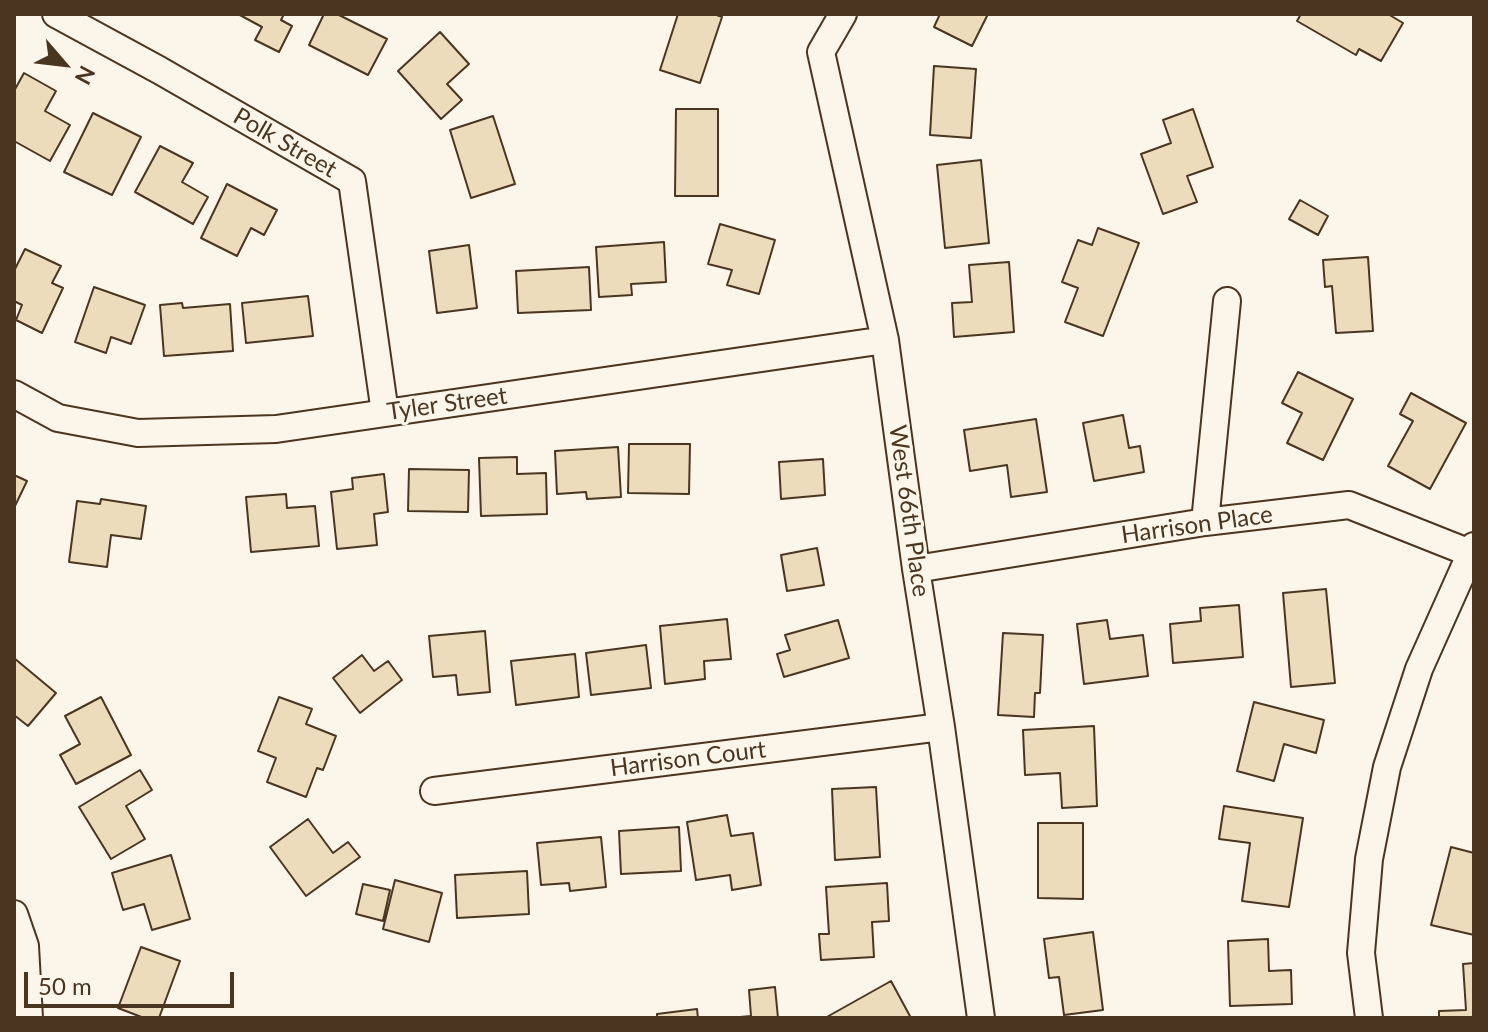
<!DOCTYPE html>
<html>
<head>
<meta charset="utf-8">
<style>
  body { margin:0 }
  #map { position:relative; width:1488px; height:1032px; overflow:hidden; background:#fbf6e9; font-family:Lato,sans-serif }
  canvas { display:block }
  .frame { position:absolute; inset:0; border:16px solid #4a3520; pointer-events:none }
  .north { position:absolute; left:24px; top:24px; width:80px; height:80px; -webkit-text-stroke:6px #fbf6e9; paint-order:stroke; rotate:118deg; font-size:22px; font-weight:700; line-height:32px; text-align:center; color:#4a3520 }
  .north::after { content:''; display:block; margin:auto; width:28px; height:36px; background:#4a3520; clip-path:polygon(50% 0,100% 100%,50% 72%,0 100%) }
  .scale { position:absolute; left:24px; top:972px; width:210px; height:36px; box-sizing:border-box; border:4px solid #4a3520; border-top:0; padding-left:10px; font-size:24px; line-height:28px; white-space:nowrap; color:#4a3520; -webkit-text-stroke:6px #fbf6e9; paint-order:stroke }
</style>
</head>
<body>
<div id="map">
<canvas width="1488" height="1032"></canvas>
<div class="frame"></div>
<div class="north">N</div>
<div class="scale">50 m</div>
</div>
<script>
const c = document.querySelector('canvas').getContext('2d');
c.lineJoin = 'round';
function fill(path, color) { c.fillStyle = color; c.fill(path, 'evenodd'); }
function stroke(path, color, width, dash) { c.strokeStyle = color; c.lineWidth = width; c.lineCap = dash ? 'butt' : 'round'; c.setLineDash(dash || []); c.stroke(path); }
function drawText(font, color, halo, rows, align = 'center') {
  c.font = font + ' Lato,sans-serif'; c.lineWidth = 6; c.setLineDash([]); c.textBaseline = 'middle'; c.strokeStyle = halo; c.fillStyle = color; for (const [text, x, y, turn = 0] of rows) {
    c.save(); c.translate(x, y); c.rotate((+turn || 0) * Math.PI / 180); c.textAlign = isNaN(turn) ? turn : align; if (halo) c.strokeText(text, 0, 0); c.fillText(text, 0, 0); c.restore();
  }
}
const building = new Path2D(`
  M238,14H284L281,20L292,26L279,52L255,40L262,27Z
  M324,14H337L387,39L368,75L309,45Z
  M678,14H714L722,17L700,83L660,70Z
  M940,14H988L972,46L934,27Z
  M1301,14H1388L1403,23L1381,61L1359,49L1356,55L1297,21Z
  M440,32L469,64L447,84L462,100L441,119L398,71Z
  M934,66L976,69L971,138L930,135Z
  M24,73L56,91L45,111L70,125L50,161L14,141V91Z
  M676,109H718V196H675Z
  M1193,109L1213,167L1187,176L1197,202L1163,214L1141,154L1171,143L1163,120Z
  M93,113L141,137L112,195L64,172Z
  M493,116L515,184L471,198L450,130Z
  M160,146L193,163L182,182L208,197L193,224L135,192Z
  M981,160L989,243L945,248L937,165Z
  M227,184L277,210L264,235L251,228L237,256L201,238Z
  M1300,200L1328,216L1318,235L1289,219Z
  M720,224L775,240L759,294L727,285L732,270L708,264Z
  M1098,228L1139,243L1103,336L1065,322L1078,288L1062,282L1078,240L1092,245Z
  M664,242L666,282L631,284L632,295L599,297L596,247Z
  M469,245L477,308L437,313L429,251Z
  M25,249L61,266L52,283L63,288L42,333L16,320L22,305L14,301V271Z
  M1368,257L1373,331L1336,333L1332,286L1325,287L1323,260Z
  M1009,262L1014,332L954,337L952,303L972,302L969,265Z
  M589,267L591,310L518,313L516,271Z
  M94,287L145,305L131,344L111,337L106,353L75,342Z
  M308,296L313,336L246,343L242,303Z
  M182,303L183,308L230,304L233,351L164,356L160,305Z
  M1298,372L1353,399L1323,460L1287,443L1302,413L1282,403Z
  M1411,393L1466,423L1430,489L1388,466L1413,421L1400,414Z
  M1123,415L1129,448L1140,446L1144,472L1094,481L1083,423Z
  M1036,419L1047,492L1011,497L1007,465L970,471L964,430Z
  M629,444H690L689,494L628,493Z
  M618,447L621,497L587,499L586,492L557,494L555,451Z
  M517,457V474L546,473L547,514L481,516L479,458Z
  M823,459L825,495L781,499L779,462Z
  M409,469L469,470L468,512L408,511Z
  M384,474L388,512L374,514L377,545L337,549L331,492L353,489L352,478Z
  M14,475L27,481L14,508Z
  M286,494L287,508L315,506L319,546L251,552L246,497Z
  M101,499L146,506L141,539L111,535L107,567L69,562L77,501L100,504Z
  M817,548L824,585L787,591L781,555Z
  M1326,589L1335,683L1291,687L1283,593Z
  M1239,605L1243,657L1173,663L1170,624L1201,621L1200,608Z
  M727,619L731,659L704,661L705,679L665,684L660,626Z
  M838,620L849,658L784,677L777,654L790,650L785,635Z
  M1107,620L1110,639L1143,635L1148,676L1084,684L1077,624Z
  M485,631L490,692L458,695L456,675L433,677L429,636Z
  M1003,633L1043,635L1040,693H1035L1034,717L998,715Z
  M646,645L651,688L591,695L586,653Z
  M575,654L579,697L516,705L511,661Z
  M362,655L374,671L388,661L402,680L360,713L333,678Z
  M14,658L56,693L28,726L14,715Z
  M101,697L131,755L76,784L60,755L80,744L65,716Z
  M279,697L312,709L306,724L336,736L323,770L317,768L306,797L267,782L276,758L258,751Z
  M1254,702L1324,720L1316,753L1284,744L1274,781L1237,771Z
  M1094,726L1097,806L1062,808L1060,773L1025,775L1023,730Z
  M140,770L152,790L126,806L145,839L111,859L79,807Z
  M876,787L880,857L835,860L832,789Z
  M1224,806L1303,818L1289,907L1242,901L1250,843L1219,839Z
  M727,815L731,836L753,833L761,885L732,890L730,875L696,880L687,822Z
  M308,819L333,853L348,842L360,857L306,896L270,847Z
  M1038,823H1083V899L1038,898Z
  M679,827L681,871L621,874L619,831Z
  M601,837L606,887L570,891L569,883L541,885L537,843Z
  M1451,847L1474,853V935L1431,925Z
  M171,855L190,919L152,930L144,904L123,910L112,873Z
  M527,871L529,914L457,918L455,875Z
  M395,880L442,893L429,942L383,929Z
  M887,883L889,921L872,922L874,957L821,960L819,934H829L826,887Z
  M363,884L390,890L383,921L356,914Z
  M1093,932L1103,1010L1064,1015L1059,977L1049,978L1044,939Z
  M1268,939L1269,971L1291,970L1292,1004L1230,1006L1228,941Z
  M141,947L180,961L159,1018H144L118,1008Z
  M1474,963V1018H1439V1011L1466,1010L1463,964Z
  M891,981L911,1018H825Z
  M775,987L778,1018H729L751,1016L749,990Z
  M697,1009L698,1018H657V1014Z`);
const minor = new Path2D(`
  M56,14L159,70L352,181L385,413
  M843,14L821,52L885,340L916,569L941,727L981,1018
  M14,394L58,418L138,433L276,429L885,340
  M1205,522L1227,301
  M916,569L1205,522L1349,505L1470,553
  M434,791L941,727
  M14,914L25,946L29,1018
  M1369,1018L1361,953L1369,859L1387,767L1419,669L1474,546`);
const streetNames = [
  ["Polk Street",285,143,30],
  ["Tyler Street",447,404,-8],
  ["West 66th Place",909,511,82],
  ["Harrison Place",1197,525,-8],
  ["Harrison Court",688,759,-7]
];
fill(building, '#ecdcbc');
stroke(building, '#4a3520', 2);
stroke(minor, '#4a3520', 30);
stroke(minor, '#fbf6e9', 26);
drawText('24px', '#4a3520', '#fbf6e9', streetNames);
</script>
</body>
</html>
